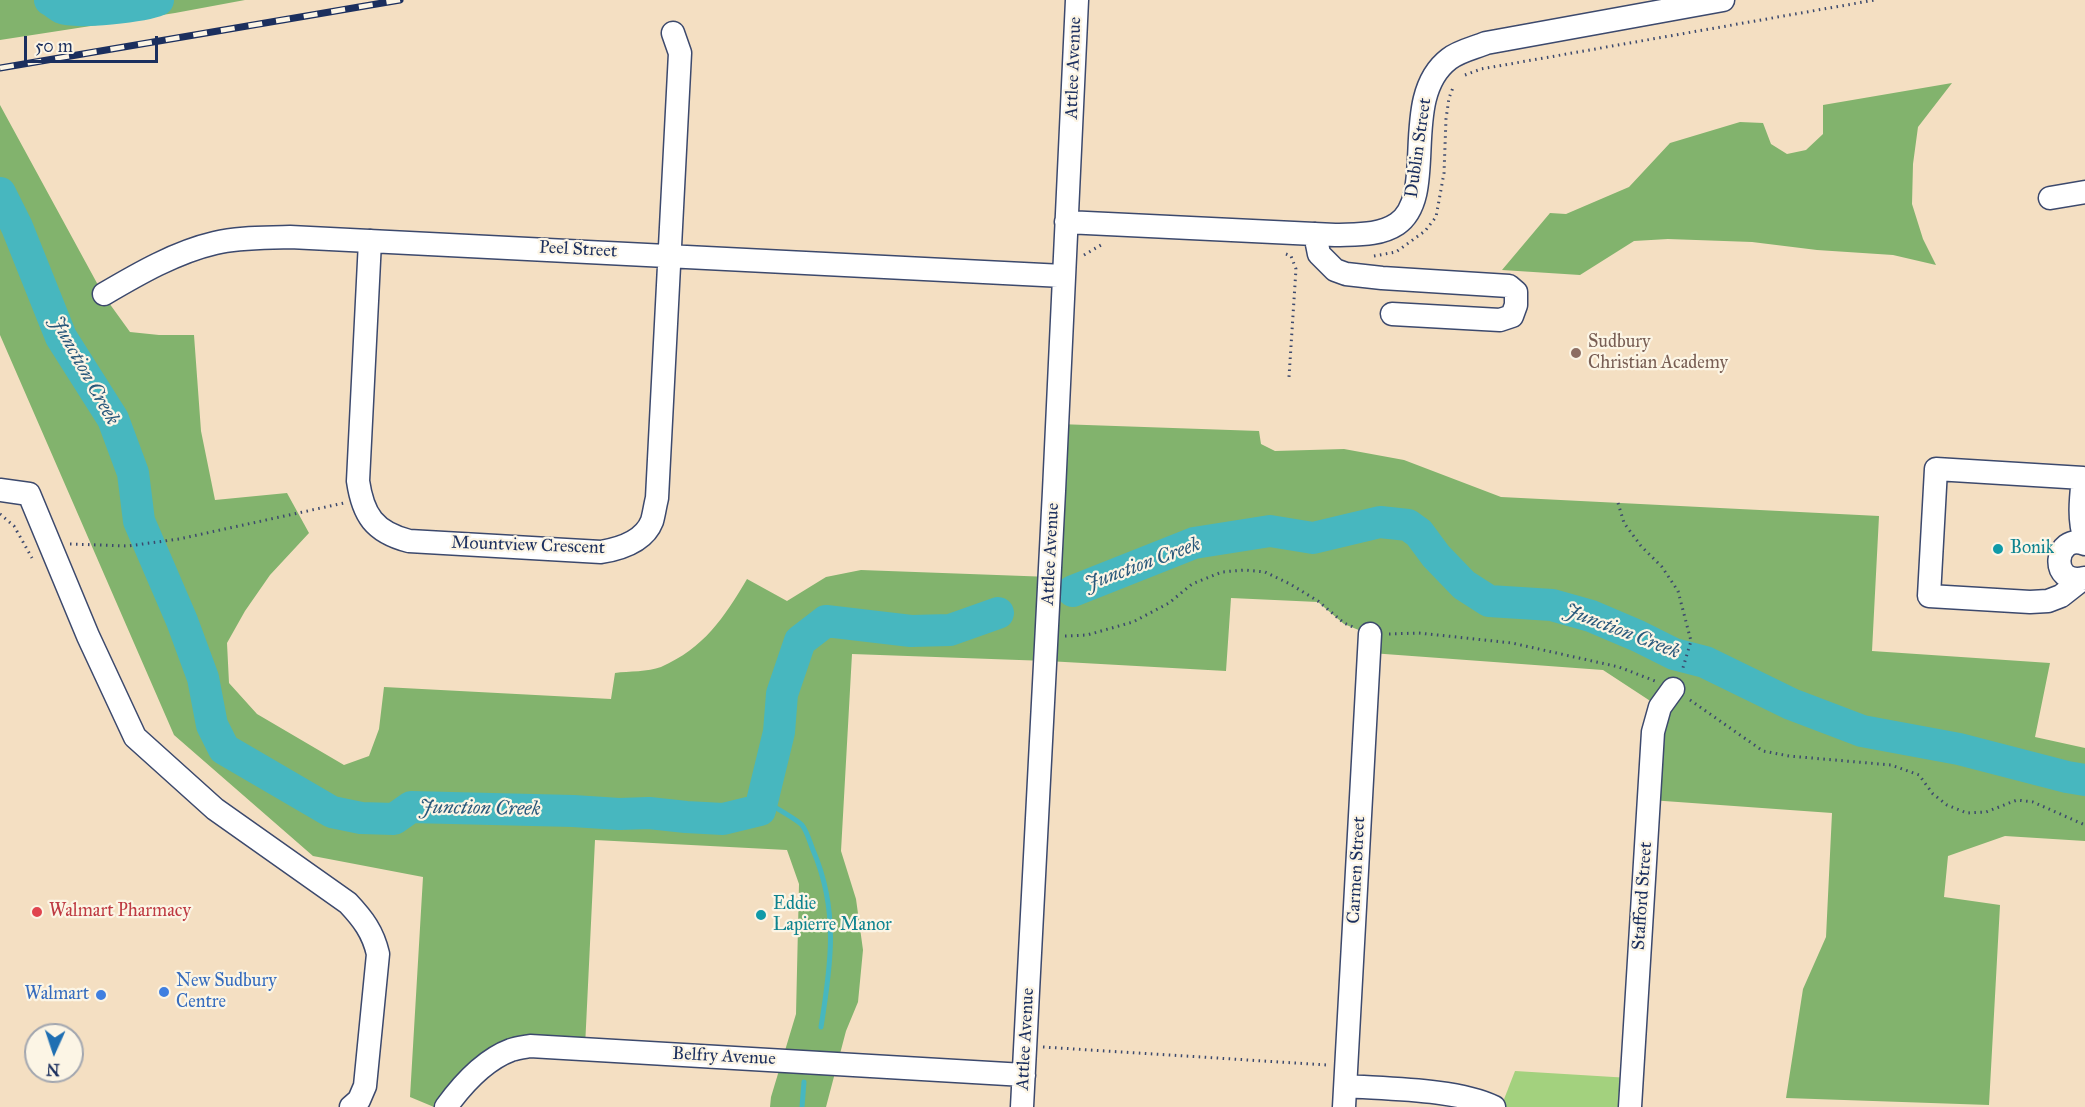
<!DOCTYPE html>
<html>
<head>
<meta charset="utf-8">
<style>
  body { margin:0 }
  #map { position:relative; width:2085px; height:1107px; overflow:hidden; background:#f4dfc2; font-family:"IM FELL Great Primer",serif }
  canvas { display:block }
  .north { position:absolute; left:24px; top:1023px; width:60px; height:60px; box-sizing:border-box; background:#fcf5e5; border:2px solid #a2a6af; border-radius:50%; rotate:183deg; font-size:16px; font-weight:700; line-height:24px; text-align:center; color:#1b2f5e }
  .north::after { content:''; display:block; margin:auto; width:21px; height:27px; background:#1f6fb2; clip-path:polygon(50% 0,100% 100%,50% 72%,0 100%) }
  .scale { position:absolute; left:24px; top:36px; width:134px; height:27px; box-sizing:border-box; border:3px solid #1b2f5e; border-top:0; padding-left:8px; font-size:18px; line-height:21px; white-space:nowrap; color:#1b2f5e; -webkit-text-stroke:4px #fcf5e5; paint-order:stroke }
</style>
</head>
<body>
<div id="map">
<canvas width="2085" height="1107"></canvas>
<div class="north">N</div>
<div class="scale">50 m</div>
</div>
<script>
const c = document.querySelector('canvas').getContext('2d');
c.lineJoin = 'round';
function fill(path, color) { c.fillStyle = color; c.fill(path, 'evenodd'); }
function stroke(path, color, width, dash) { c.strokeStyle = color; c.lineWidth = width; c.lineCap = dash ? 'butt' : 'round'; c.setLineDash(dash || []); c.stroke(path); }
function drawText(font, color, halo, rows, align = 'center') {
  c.font = font + ' "IM FELL Great Primer",serif'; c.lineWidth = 4.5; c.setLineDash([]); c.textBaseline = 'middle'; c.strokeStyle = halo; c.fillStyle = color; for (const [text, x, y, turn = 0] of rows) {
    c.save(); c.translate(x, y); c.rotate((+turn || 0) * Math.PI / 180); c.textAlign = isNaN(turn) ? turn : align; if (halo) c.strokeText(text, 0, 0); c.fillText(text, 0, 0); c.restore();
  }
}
const green = new Path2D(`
  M1515,1071L1630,1078L1628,1107H1501Z`);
const forest = new Path2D(`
  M0,0H245L175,13L0,40Z
  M1952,83L1918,127L1913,164L1912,204L1923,239L1936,265L1893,255L1817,250L1752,242L1668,239L1634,241L1580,275L1502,270L1550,213L1566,214L1629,187L1670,143L1740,122L1763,123L1771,144L1787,154L1806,150L1823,134V105Z
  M0,105L104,296L130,332L159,335H194L201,431L215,500L287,493L309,533L270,575L245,611L227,643L229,683L257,714L344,765L369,756L379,729L384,687L611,699L615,673C629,671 648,672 661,667C704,648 724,618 747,579L787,601L826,577L861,570L1051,577L1058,424L1259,431L1261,444L1275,451L1344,449L1404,460L1501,497L1879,516L1872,651L2050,663L2035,737L2085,748V841L2005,836L1948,856L1944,897L2000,905L1989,1105L1786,1098L1803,989L1826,937L1832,813L1650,800L1661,708L1603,670L1371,653V635L1344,624L1318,602L1231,598L1226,671L1047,661L852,654L841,851L856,899L863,950L858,1002L846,1031L826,1107H770L771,1097L796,1014L799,884L787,850L595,840L585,1047L530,1045L444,1107H434L410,1097L423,877L313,856L174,735L0,335Z`);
const stream = new Path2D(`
  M763,800C772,806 795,818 802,825C807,831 810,843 813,850C839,910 831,965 821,1027
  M802,1107L804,1082`);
const river = new Path2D(`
  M50,0C54,2 58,6 62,8C77,14 144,6 158,0
  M0,193L17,227L61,337L113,419L133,473L139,521L182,621L203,678L212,725L224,749L332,812L361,818L394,819L411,807L573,811L619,814L649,813L686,817L723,819L760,810L779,732L782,694L800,641L826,621L911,631L950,630L998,613
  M1073,591L1194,543L1270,531L1313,538L1380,522L1408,525L1419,533L1436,556L1464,585L1489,601L1552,605L1591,616L1638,636L1674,654L1705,662L1791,704L1862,731L1959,749L2067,777L2085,780`);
const path = new Path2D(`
  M1465,75L1481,69L1875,0
  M1286,254L1291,256L1296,269L1289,377
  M1084,255L1101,245
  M1374,256L1396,252L1425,231L1436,217L1444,173L1446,119L1449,98L1454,85
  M1618,503L1624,523L1641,546L1662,567L1678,591L1691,641L1682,671
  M0,514L14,526L32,558
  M70,544L128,546L179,539L344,503
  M1389,634L1419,633L1512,643L1619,667L1655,681
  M1065,636L1087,635L1133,622L1169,603L1192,584L1222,572L1245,570L1265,572L1290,584L1318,601L1344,623L1353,627
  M1690,700L1763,751L1789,756L1891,765L1919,775L1933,794L1947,805L1967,813L1986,812L2017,800L2033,802L2085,825
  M1043,1047L1327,1065`);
const minor = new Path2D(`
  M2050,198L2085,192
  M1066,222L1335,235C1356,234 1379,236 1397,224C1439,195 1398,98 1449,59C1459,51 1474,48 1486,43L1723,0
  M1315,234L1319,254L1335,270L1346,274L1382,278L1509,286L1516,292V305L1512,316L1500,320L1392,314
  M370,241L358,481C363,515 374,532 409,541L601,552C619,549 644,542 652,521C654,514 655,506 657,498L680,53L673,33
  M104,294C138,274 176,252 215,243C239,237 265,238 290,237L1063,276
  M0,490L29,494L88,636L135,737L215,809L348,903C363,919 373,932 378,954L365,1086L359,1100L351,1107
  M2085,544C2054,532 2048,587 2085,578
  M2084,578L2061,596L2048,601L2030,602L1929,596L1936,469L2083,478C2081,497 2078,520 2085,539
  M1346,1086C1387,1089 1458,1089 1494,1107
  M446,1107C462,1085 484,1060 511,1050C516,1048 524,1047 530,1046L1024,1075
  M1022,1107L1054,491L1077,0
  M1344,1107L1370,634
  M1630,1107L1653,732L1660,707L1673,689`);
const rail = new Path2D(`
  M0,68L400,0`);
const markers = [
  [1576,353,6,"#8d6e63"],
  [1998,549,6,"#0f9aa8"],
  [37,912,6,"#e0444e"],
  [761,915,6,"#0f9aa8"],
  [164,992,6,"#3f7fe0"],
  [101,995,6,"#3f7fe0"]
];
const streetNames = [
  ["Attlee Avenue",1074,68,-88],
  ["Dublin Street",1419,148,-82],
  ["Peel Street",578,250,3],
  ["Mountview Crescent",528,546,2],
  ["Attlee Avenue",1051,554,-87],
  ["Carmen Street",1357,870,-87],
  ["Stafford Street",1643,896,-86],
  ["Attlee Avenue",1026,1039,-87],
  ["Belfry Avenue",724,1057,3]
];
const educationNames = [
  ["Sudbury",1588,343],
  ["Christian Academy",1588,364]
];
const cultureNames = [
  ["Bonik",2010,549],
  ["Eddie",773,905],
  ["Lapierre Manor",773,926]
];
const healthNames = [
  ["Walmart Pharmacy",49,912]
];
const shopNames = [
  ["New Sudbury",176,982],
  ["Centre",176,1003],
  ["Walmart",89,995,"right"]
];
const waterNames = [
  ["Junction Creek",84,371,61],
  ["Junction Creek",1143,565,-20],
  ["Junction Creek",1622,632,21],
  ["Junction Creek",480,809,1]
];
fill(green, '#a3d17e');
fill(forest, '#82b36d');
stroke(stream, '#47b7bf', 5);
stroke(river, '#47b7bf', 32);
stroke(minor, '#3c496d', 25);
stroke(path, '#3c496d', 3, [1.5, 4.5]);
stroke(minor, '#fff', 22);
stroke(rail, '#1b2f5e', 7);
stroke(rail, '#fcf5e5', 4.5, [14]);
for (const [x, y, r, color] of markers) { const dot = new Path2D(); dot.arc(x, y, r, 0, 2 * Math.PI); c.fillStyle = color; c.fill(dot); stroke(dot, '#fcf5e5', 2); }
drawText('18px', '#1b2f5e', '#fcf5e5', streetNames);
drawText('18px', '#785e54', '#fcf5e5', educationNames, 'left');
drawText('18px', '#0d838f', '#fcf5e5', cultureNames, 'left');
drawText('18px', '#be3a42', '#fcf5e5', healthNames, 'left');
drawText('18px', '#366cbe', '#fcf5e5', shopNames, 'left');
drawText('italic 20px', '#28587b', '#fcf5e5', waterNames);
</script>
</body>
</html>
